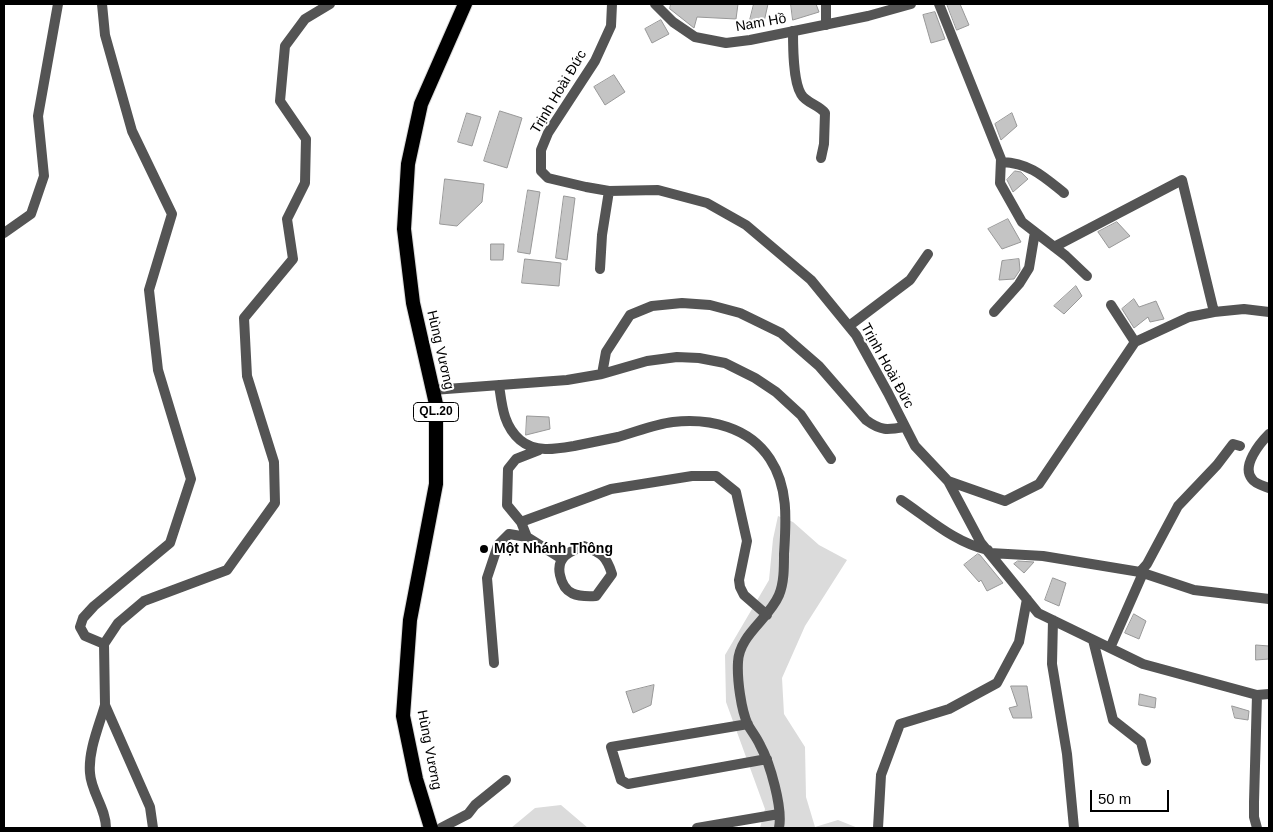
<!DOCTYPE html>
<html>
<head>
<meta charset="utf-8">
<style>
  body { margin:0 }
  #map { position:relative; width:1273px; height:832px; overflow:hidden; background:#fff; font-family:Helvetica,sans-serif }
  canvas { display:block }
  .frame { position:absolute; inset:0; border:5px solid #000; pointer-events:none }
  .scale { position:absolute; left:1090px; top:790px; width:79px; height:22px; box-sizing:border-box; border:2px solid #000; border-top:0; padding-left:6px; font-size:15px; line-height:18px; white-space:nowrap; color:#000; -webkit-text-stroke:4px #fff; paint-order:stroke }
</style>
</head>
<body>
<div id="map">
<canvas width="1273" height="832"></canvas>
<div class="frame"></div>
<div class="scale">50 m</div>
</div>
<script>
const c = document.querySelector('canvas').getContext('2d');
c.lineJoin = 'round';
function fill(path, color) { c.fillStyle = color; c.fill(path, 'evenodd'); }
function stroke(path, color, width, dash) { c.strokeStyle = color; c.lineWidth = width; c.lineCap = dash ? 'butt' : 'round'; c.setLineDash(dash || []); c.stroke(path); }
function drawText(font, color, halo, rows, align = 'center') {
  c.font = font + ' Helvetica,sans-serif'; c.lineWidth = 4; c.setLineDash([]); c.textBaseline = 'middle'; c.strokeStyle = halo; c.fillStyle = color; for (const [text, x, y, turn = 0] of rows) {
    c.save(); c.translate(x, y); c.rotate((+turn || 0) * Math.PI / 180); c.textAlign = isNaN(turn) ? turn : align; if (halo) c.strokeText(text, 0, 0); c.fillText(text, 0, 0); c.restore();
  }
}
const green = new Path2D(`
  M778,516L793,522L819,545L847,560L805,626L782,678L784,714L805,747L806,797L815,827L838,820L858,828H760L765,809L726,702L725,655L769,580L773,539Z
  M561,805L588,828H511L535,808Z`);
const building = new Path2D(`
  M671,4H738L736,19L697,17L694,28L670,9Z
  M754,4H768L764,22L750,20Z
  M791,4H816L819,12L793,20Z
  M947,4H960L969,25L957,30Z
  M935,12L945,39L931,43L923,15Z
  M661,20L669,34L652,43L645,29Z
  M614,75L625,92L605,105L594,87Z
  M500,111L522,118L507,168L484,161Z
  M467,113L481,117L472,146L458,142Z
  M1012,113L1017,126L1001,140L995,124Z
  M1015,171L1021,172L1028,179L1013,192L1007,180Z
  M445,179L484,184L482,202L457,226L440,224Z
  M528,190L540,192L530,254L518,252Z
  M564,196L575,198L567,260L556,258Z
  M1008,219L1021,242L1002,249L988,229Z
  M1117,222L1130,236L1109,248L1098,232Z
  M491,244H504L503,260H491Z
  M525,259L561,263L559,286L522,283Z
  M1019,259L1020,270L1014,279L999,280L1002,261Z
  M1076,286L1082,296L1064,314L1054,306Z
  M1134,299L1139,307L1156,301L1164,319L1150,322L1148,317L1134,328L1122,309Z
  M527,416L549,417L550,429L526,435Z
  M978,554L980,555L1003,583L987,591L981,580L979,582L964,565Z
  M1018,561L1034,562L1024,573L1014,564Z
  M1053,578L1066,583L1059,606L1045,600Z
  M1134,614L1146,621L1139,639L1125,633Z
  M1256,645L1269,646V659L1256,660Z
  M654,685L651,705L633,713L626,692Z
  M1011,686H1027L1032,718H1013L1009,708L1017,706Z
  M1140,694L1156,698L1155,708L1139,705Z
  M1232,706L1249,711L1248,720L1235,718Z`);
const minor = new Path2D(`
  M102,4L105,35L132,131L172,214L149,290L158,370L191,479L170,543L94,606L83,618L80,627L85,636L104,644L118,623L144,601L227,570L275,503L274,462L247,376L244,318L293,259L287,219L305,183L306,139L280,101L285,46L305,19L330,4
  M612,4L611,26L595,61L548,133L541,150V171L548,178L586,187L609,191L658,190L707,203L746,225L811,280L856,335L888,393L915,446L948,481L1005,501L1039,484L1135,342L1189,317L1214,312L1244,309L1269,312
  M939,4L1001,159L1000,183L1022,222L1066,256L1087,276
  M826,25V4
  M793,31C793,47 793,81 801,94C806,103 819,105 825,113L824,144L821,158
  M1002,162C1030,163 1044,177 1064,193
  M4,233L31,214L44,176L38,116L58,4
  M1054,247L1182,180L1214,312
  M600,269L602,235L609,191
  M1111,305L1135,342
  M994,312L1019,284L1029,268L1035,232
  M849,326L910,280L928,254
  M602,374L606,352L630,315L652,306L682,303L710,305L740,313L781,333L819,366L866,420C881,431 887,430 905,427
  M499,385C502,405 503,425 520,440C535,453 556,449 574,446C589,443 604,440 618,437C636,432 655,424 673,422C710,418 749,427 770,459C789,488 786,522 784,554C784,568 784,583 779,595C769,619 739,635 738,662C737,679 741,710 748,725C752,732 757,738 760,745C770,763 783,808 779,828
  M433,390L567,380L602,374L647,361L677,357L699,358L725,363L755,378L776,392L801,415L831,459
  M1269,434C1260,443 1241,466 1252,479C1255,484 1264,486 1269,488
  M539,450L516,459L508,469L507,505L521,522L611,489L692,476H716L736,492L747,541L739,580L740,587L744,595L767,615
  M948,481L981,543L1038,613L1143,664L1257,695L1269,694
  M901,500C928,518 955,543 988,550
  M527,537L562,559
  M584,546C602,554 606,555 612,574L596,596C577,597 564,595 560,575C556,557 570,551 584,546Z
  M990,553L1043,556L1140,572L1147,564L1178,506L1217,465L1233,444L1240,446
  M1140,572L1194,590L1269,599
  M1053,620L1052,664L1067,754L1074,828
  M1093,640L1113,720L1141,742L1146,761
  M104,644L105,705L150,807L153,828
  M1110,648L1143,573
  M494,663L487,578L498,545L509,534L527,537L521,522
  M1257,695L1254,802V817L1257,828
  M105,705C99,726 88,751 90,773C91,792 106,808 106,828
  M748,724L611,747L621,780L628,784L767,759
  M441,828L468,814L475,805L506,780
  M697,828L779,814
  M878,828L881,775L900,724L949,709L997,683L1019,642L1027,599`);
const tertiary = new Path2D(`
  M655,4L673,22L695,37L726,43L750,40L868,16L911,4`);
const trunk = new Path2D(`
  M431,828L416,779L403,716L410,620L436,484V404L413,303L404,229L408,164L421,104L465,4`);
const markers = [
  [484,549,5,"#000"]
];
const shields = [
  [436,412,45]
];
const shieldNames = [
  ["QL.20",436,412]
];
const streetNames = [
  ["Nam Hồ",761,23,-10],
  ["Trịnh Hoài Đức",559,92,-59],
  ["Hùng Vương",440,350,77],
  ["Trịnh Hoài Đức",887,366,61],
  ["Hùng Vương",429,750,79]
];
const poiNames = [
  ["Một Nhánh Thông",494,549]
];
fill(green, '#dbdbdb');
fill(building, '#c4c4c4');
stroke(building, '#989898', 1);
stroke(trunk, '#dbdbdb', 16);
stroke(minor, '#545454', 10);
stroke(tertiary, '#545454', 10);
stroke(trunk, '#000', 14);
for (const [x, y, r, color] of markers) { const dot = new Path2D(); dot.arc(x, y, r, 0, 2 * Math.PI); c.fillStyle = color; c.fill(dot); stroke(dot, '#fff', 2); }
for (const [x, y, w] of shields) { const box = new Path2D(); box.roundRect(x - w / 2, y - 9.5, w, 19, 4); c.fillStyle = '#fff'; c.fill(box); stroke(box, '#000', 1); }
drawText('bold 12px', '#000', null, shieldNames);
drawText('14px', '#000', '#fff', streetNames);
drawText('bold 14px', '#000', '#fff', poiNames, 'left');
</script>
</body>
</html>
